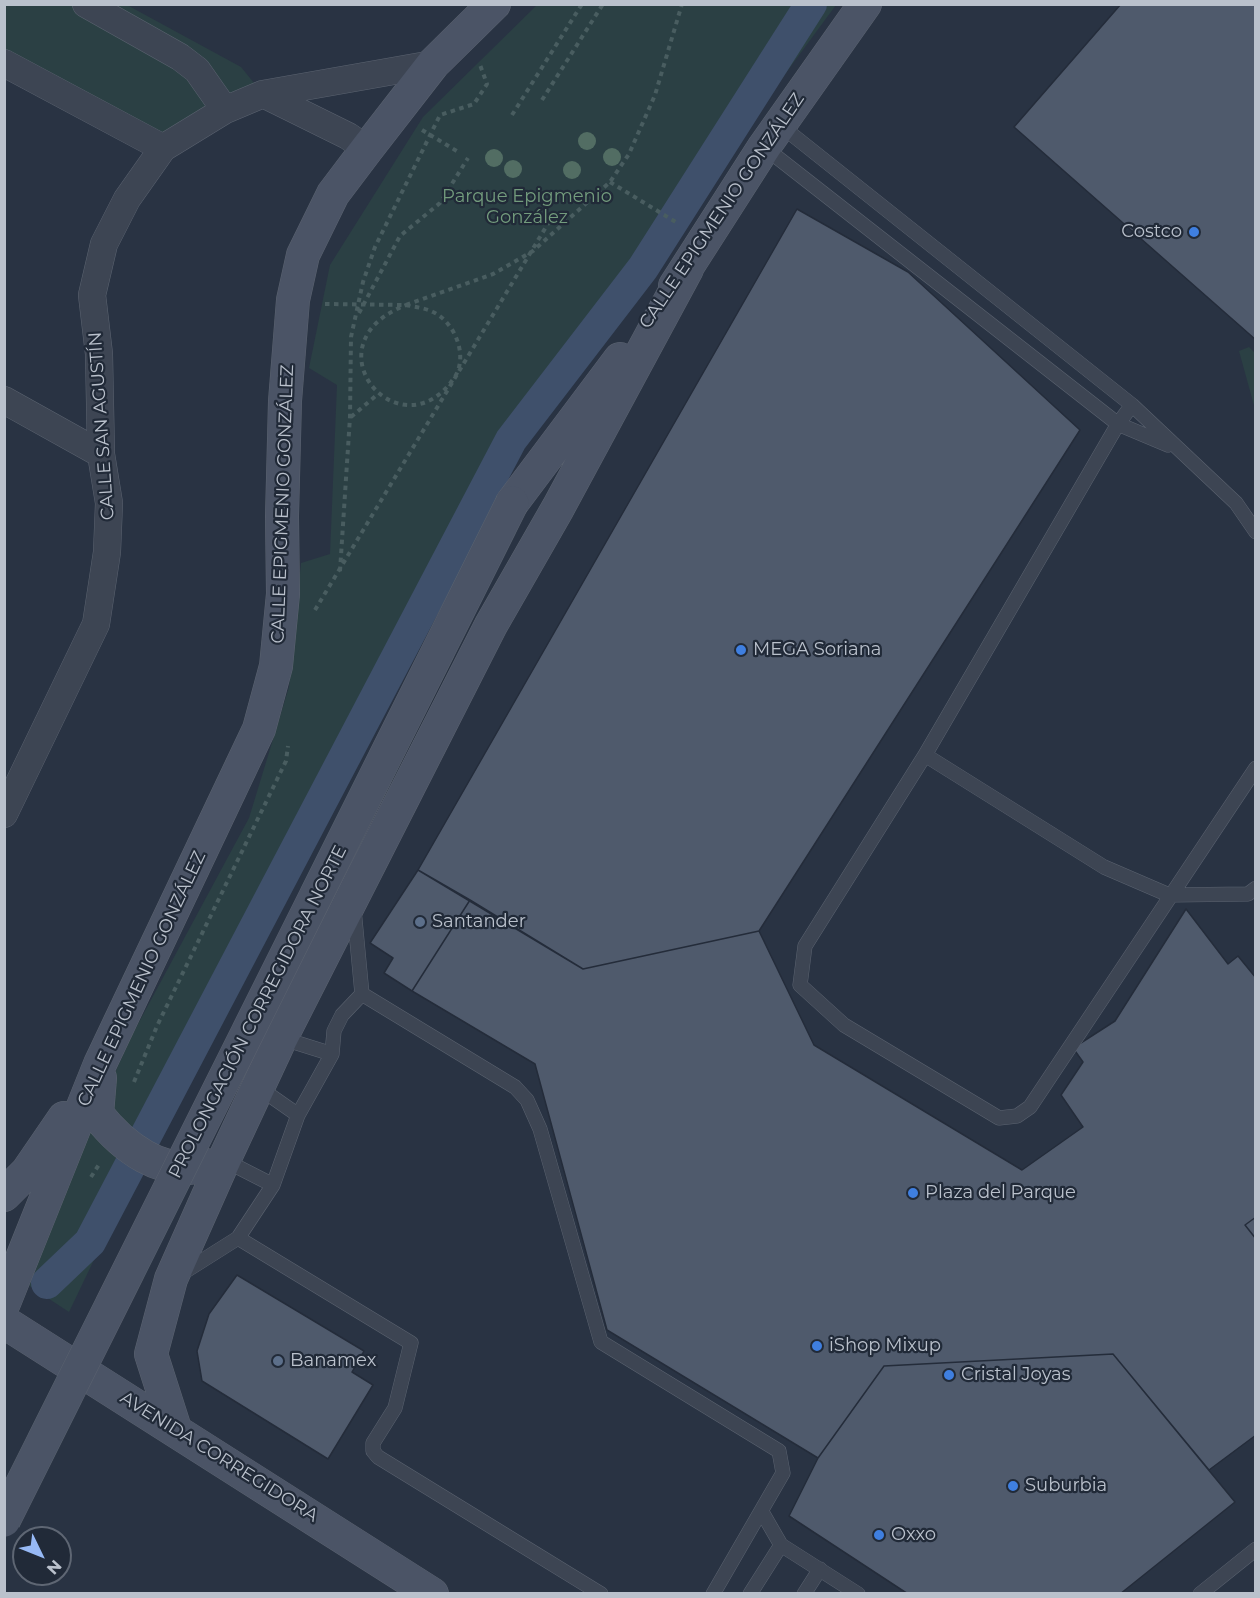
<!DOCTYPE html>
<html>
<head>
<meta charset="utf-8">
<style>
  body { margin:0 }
  #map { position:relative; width:1260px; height:1598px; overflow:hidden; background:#293343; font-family:Montserrat,sans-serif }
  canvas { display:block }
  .frame { position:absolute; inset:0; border:6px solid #bac1cc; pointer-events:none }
  .north { position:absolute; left:12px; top:1526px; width:60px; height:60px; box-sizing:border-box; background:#212a38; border:2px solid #5e6673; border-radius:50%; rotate:133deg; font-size:16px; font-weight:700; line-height:24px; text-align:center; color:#bac1cc }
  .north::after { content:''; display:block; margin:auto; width:21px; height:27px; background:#97b9f5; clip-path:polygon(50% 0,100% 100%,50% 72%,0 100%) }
</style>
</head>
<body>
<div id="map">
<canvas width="1260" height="1598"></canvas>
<div class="frame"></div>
<div class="north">N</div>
</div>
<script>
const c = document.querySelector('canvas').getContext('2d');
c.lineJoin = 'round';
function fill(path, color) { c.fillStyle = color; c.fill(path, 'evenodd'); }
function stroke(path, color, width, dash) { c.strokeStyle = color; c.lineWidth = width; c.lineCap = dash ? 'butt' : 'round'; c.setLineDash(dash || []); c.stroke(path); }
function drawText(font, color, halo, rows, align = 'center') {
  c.font = font + ' Montserrat,sans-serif'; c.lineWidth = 4.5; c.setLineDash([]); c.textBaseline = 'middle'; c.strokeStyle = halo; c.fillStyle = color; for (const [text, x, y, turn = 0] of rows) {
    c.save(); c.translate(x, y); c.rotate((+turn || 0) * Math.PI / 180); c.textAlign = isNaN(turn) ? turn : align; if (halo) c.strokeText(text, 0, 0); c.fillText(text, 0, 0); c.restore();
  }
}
const green = new Path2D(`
  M4,5H127L241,67L263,94L163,148L5,63Z
  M537,5H836L763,104L564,396L512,437L286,859L69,1312L22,1281L131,1037L249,818L289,687L301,563L330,554L337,385L309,368L330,265L423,117Z
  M1249,347L1255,353V409L1239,351Z`);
const canal = new Path2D(`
  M47,1283L90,1242L511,440L643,268L811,4`);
const building = new Path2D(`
  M1121,4H1256V340L1014,127Z
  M797,209L908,272L1080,430L759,931L583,969L418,870Z
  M418,870L470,900L412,991L384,973L393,958L370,943Z
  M470,900L583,969L759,931L814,1045L1022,1170L1083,1127L1061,1095L1083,1062L1073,1048L1115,1021L1186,909L1228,964L1238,956L1256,978V1217L1245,1225L1256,1239V1435L1209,1470L1113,1354L884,1366L818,1458L607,1330L535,1064L412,991Z
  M1256,1217V1239L1245,1225Z
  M237,1275L364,1351L352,1372L373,1385L328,1459L202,1381L197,1351L209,1314Z
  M1113,1354L1235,1502L1120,1594H908L789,1516L818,1458L884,1366Z`);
const path = new Path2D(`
  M542,100L603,4
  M512,115L582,4
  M422,130L460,153
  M610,182L679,224
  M325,304L406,305L493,274L533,251L610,182L629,154L655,95L682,4
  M406,305C415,307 425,308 433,312C455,322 469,357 454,378C401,456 304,345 406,305Z
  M359,313L400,236L440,203L468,158
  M351,417L378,394
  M340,571L350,417L351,337L363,282L375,247L440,115L474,104L487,84L479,62
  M315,610L555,212
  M134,1082L157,1026L286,761L288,746
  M91,1177L100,1163`);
const lane = new Path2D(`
  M780,125L1132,405L1236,503L1256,532
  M764,147L1118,424L1168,445
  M1132,405L1118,424L925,755L805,946L800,985L844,1025L999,1118L1017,1116L1030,1107L1256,768
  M925,755L1104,867L1169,895L1248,894L1256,888
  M362,994L515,1087L527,1100L540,1129L601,1342L779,1451L783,1473L713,1594
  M281,1038L332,1054
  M258,1087L298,1115
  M224,1160L273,1185
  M238,1238L411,1343L395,1408L373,1443V1451L378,1457L601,1594
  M181,1274L238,1238L273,1185L298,1115L332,1054L334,1031L342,1015L362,994L354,909
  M762,1512L781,1545L858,1594
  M750,1594L781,1545
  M804,1594L820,1569
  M1200,1594L1256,1549`);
const street = new Path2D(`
  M86,4L180,57L197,70L225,110
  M4,63L163,148
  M263,94L348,136L367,149
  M4,400L101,454
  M4,814L96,624L107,552L109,503L101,454L99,354L92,295L104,244L127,199L163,148L225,110L263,94L433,64`);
const secondary = new Path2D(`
  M675,286L764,147L865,4
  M512,503L620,359
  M100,1078L97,1114C122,1146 162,1178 206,1165
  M4,1195L27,1172L64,1118
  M4,1303L100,1064L259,729L276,666L283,594L282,516L285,401L293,300L303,255L333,194L367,149L433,64L494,4
  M4,1322L432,1594
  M175,1429L151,1354L171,1279L224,1160L281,1038L491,625L558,508L687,269`);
const secondaryBridge = new Path2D(`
  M4,1520L512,503`);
const trees = [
  [587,141],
  [612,157],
  [494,158],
  [513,169],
  [572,170]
];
const markers = [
  [1194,232,6,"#3f7fe0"],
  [741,650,6,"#3f7fe0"],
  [420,922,6,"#5c6f8a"],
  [913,1193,6,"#3f7fe0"],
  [817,1346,6,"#3f7fe0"],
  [278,1361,6,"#5c6f8a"],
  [949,1375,6,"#3f7fe0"],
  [1013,1486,6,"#3f7fe0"],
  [879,1535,6,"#3f7fe0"]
];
const parkNames = [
  ["Parque Epigmenio",527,197],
  ["González",527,218]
];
const streetNames = [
  ["CALLE EPIGMENIO GONZÁLEZ",722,211,-56],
  ["CALLE SAN AGUSTÍN",102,426,-94],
  ["CALLE EPIGMENIO GONZÁLEZ",283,504,-88],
  ["CALLE EPIGMENIO GONZÁLEZ",142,979,-65],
  ["PROLONGACIÓN CORREGIDORA NORTE",258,1012,-63],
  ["AVENIDA CORREGIDORA",219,1457,32]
];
const poiNames = [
  ["Costco",1182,232,"right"],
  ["MEGA Soriana",753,650],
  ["Santander",432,922],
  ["Plaza del Parque",925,1193],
  ["iShop Mixup",829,1346],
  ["Banamex",290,1361],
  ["Cristal Joyas",961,1375],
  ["Suburbia",1025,1486],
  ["Oxxo",891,1535]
];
fill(green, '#2b4044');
stroke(canal, '#3f506b', 32);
fill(building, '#4f5a6c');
stroke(building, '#242c3a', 1.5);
stroke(lane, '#5b6370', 15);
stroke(street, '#5b6370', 28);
stroke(secondary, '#5b6370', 34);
stroke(path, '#495d60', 4, [4.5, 4.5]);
stroke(lane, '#3d4553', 14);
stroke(street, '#3d4553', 27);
stroke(secondary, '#4b5466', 33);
stroke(secondaryBridge, '#5b6370', 34, []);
stroke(secondaryBridge, '#4b5466', 33);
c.fillStyle = '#526d63';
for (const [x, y] of trees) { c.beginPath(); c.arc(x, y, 9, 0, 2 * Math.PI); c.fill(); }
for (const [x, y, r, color] of markers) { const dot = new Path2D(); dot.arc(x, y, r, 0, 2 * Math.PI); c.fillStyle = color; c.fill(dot); stroke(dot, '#212a38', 2); }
drawText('18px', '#739c7d', '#212a38', parkNames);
drawText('18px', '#bac1cc', '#212a38', streetNames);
drawText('18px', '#bac1cc', '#212a38', poiNames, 'left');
</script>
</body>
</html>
